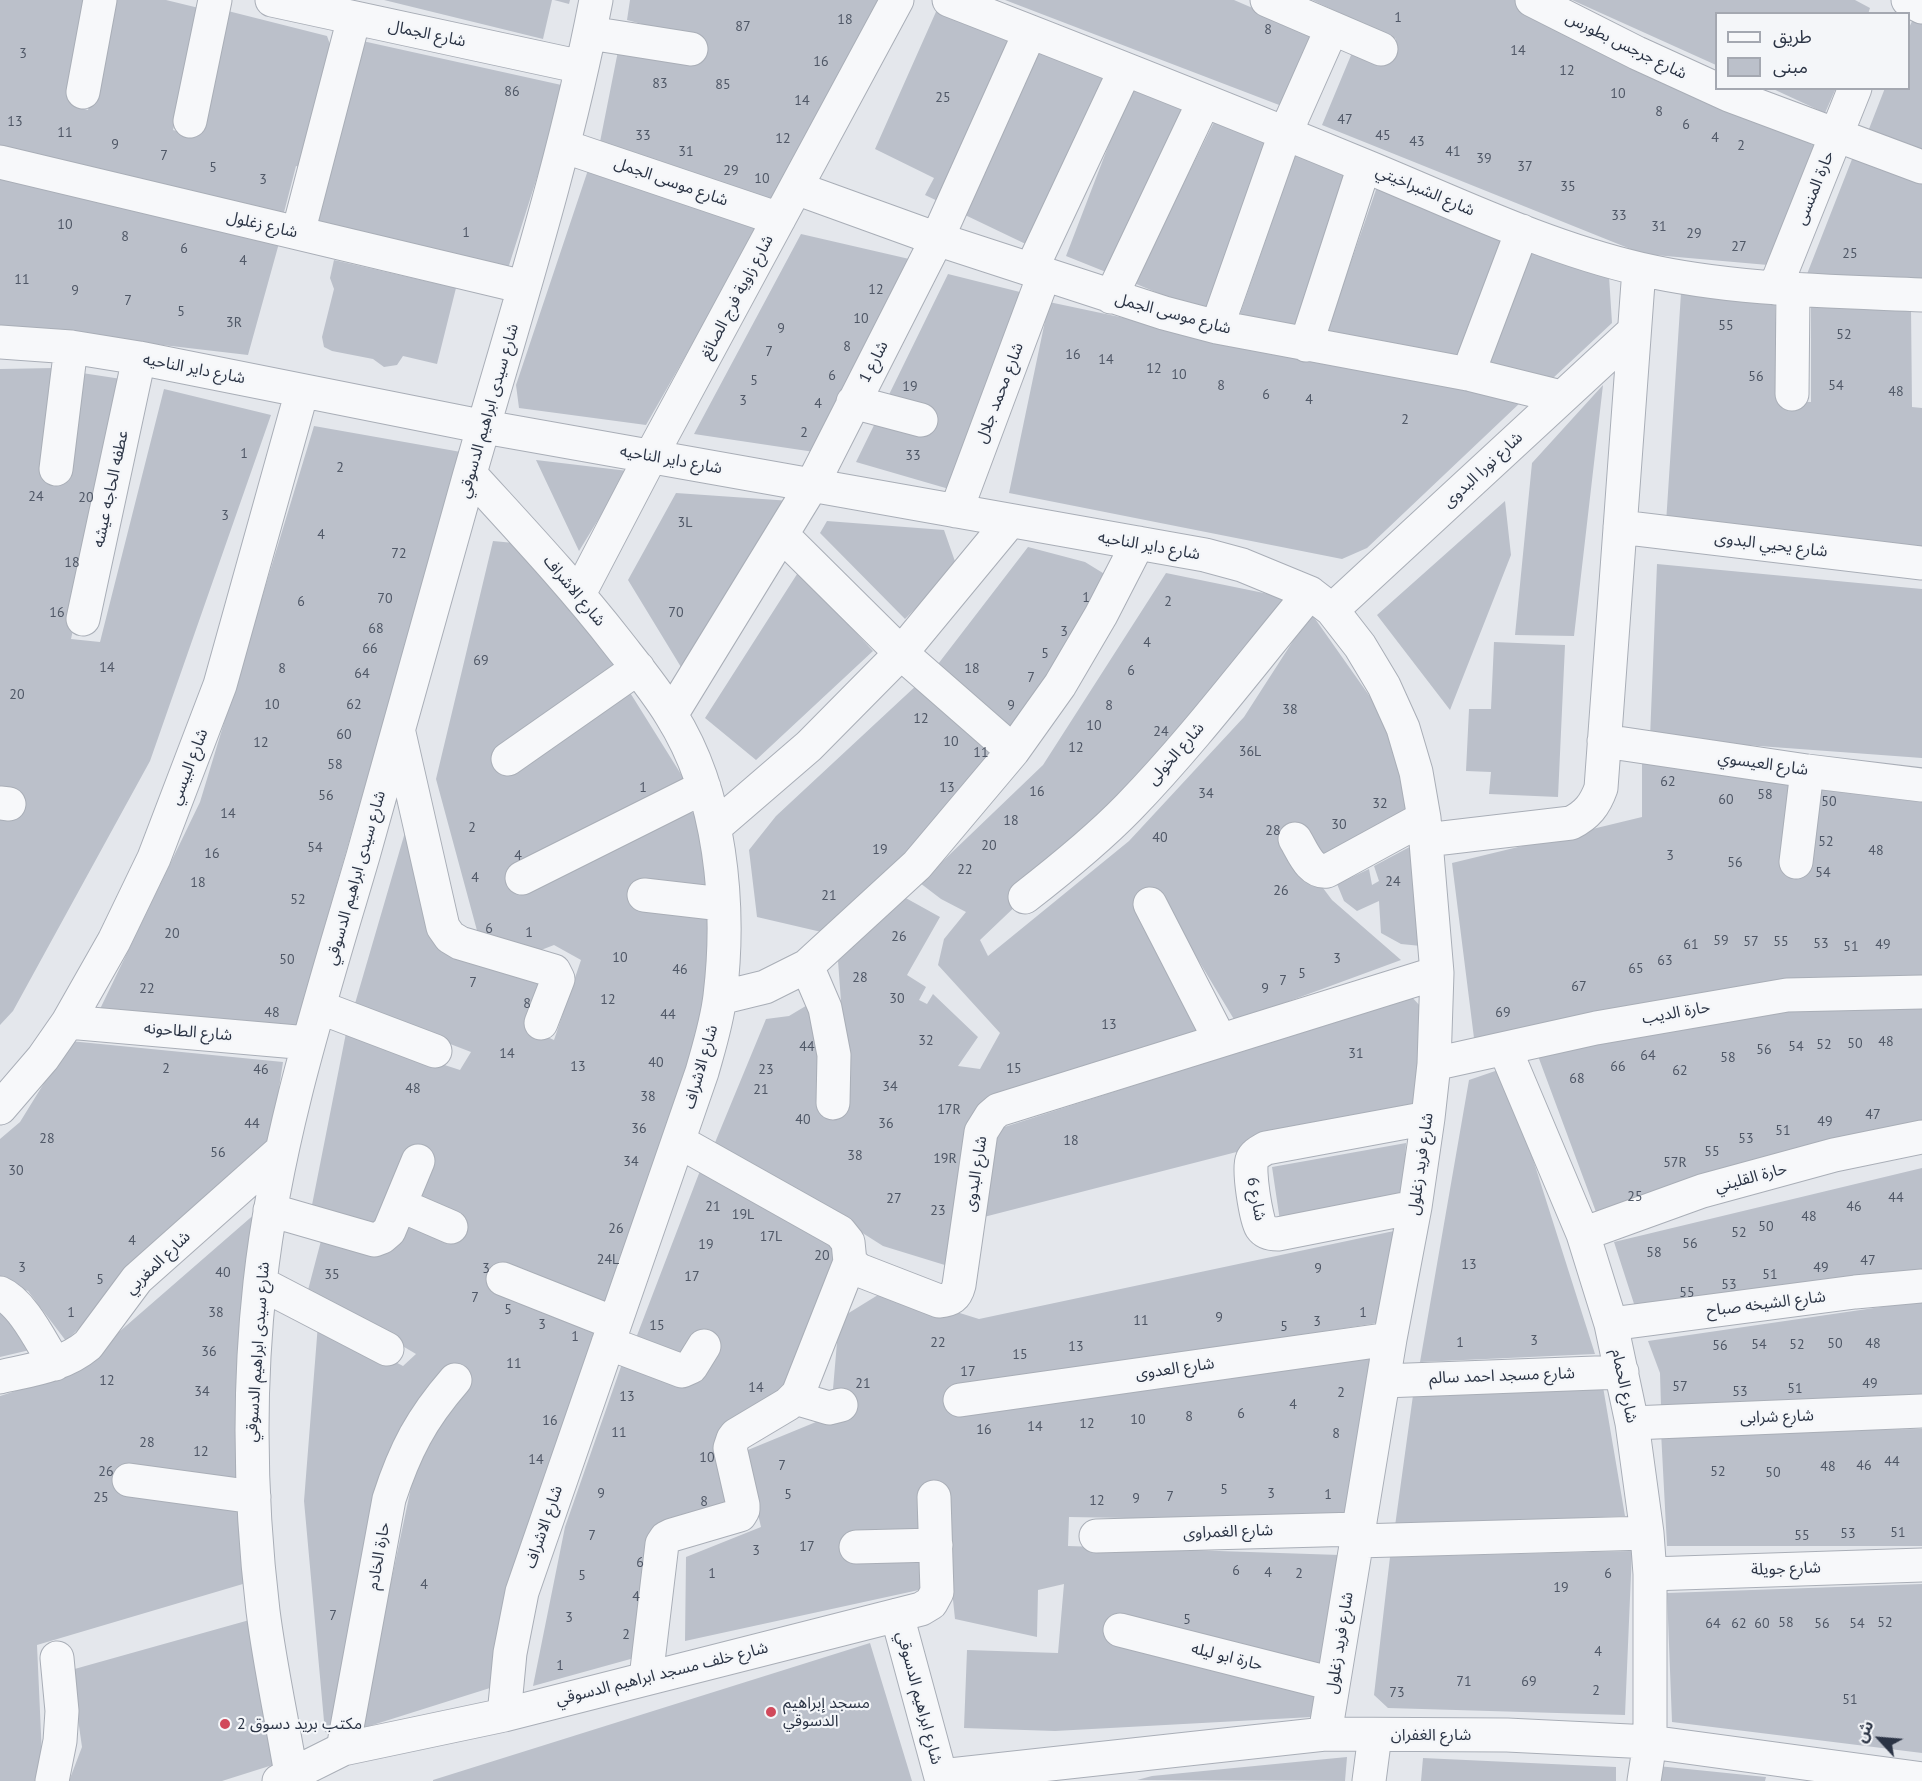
<!DOCTYPE html>
<html>
<head>
<meta charset="utf-8">
<style>
  body { margin:0 }
  #map { position:relative; width:1922px; height:1781px; overflow:hidden; background:#e4e7ec; font-family:"PT Sans","Noto Sans Arabic",sans-serif }
  canvas { display:block }
  .legend { position:absolute; left:1715px; top:12px; width:195px; height:78px; box-sizing:border-box; background:#f4f6f9; border:2px solid #a4a8b1; margin:0; padding:8px 10px; list-style:none; font-size:18px; color:#2b3445 }
  .legend li { display:flex; align-items:center; gap:12px; height:30px }
  .legend b { width:30px; border:2px solid #a4a8b1 }
  .north { position:absolute; left:1850px; top:1709px; width:60px; height:60px; -webkit-text-stroke:4px #f4f6f9; paint-order:stroke; rotate:296deg; font-size:16px; font-weight:700; line-height:24px; text-align:center; color:#2b3445 }
  .north::after { content:''; display:block; margin:auto; width:21px; height:27px; background:#2b3445; clip-path:polygon(50% 0,100% 100%,50% 72%,0 100%) }
</style>
</head>
<body>
<div id="map">
<canvas width="1922" height="1781"></canvas>
<ul class="legend">
<li><b style="height:8px;background:#f7f8fa"></b>طريق</li>
<li><b style="height:16px;background:#bbc0ca"></b>مبنى</li>
</ul>
<div class="north">ش</div>
</div>
<script>
const c = document.querySelector('canvas').getContext('2d');
c.lineJoin = 'round';
function fill(path, color) { c.fillStyle = color; c.fill(path, 'evenodd'); }
function stroke(path, color, width, dash) { c.strokeStyle = color; c.lineWidth = width; c.lineCap = dash ? 'butt' : 'round'; c.setLineDash(dash || []); c.stroke(path); }
function drawText(font, color, halo, rows, align = 'center') {
  c.font = font + ' "PT Sans","Noto Sans Arabic",sans-serif'; c.lineWidth = 4.5; c.setLineDash([]); c.textBaseline = 'middle'; c.strokeStyle = halo; c.fillStyle = color; for (const [text, x, y, turn = 0] of rows) {
    c.save(); c.translate(x, y); c.rotate((+turn || 0) * Math.PI / 180); c.textAlign = isNaN(turn) ? turn : align; if (halo) c.strokeText(text, 0, 0); c.fillText(text, 0, 0); c.restore();
  }
}
const building = new Path2D(`
  M0,0H96L73,105L88,110L116,0H166L203,9L173,130L191,135L224,10L327,36L336,61L309,169L296,166L282,220L0,152Z
  M384,0H552L543,39Z
  M554,0H570L569,4Z
  M630,0H889L773,206L599,147L618,51L697,39L627,20Z
  M1005,0H1234L1320,37L1287,108Z
  M1312,0H1521L1631,59L1815,146L1768,265L1643,254L1322,125L1354,48L1387,65L1396,39Z
  M1572,0H1855L1870,8L1868,14H1716V65Z
  M939,5L1018,38L944,204L925,195L934,178L875,149Z
  M1913,19L1922,23V154L1867,134L1885,88H1908V30Z
  M358,40L566,86L505,278L312,226Z
  M1035,45L1107,75L1034,248L963,214Z
  M1131,87L1186,108L1111,274L1066,256Z
  M1771,88H1836L1825,113Z
  M1215,120L1270,142L1211,310L1191,307L1134,283Z
  M1856,149L1922,174V281L1807,274Z
  M1296,152L1351,174L1300,329L1239,317Z
  M589,167L762,222L646,425L519,408L516,385Z
  M0,177L281,236L248,355L0,326Z
  M1378,184L1509,236L1461,361L1326,334Z
  M801,234L918,261L821,453L694,434Z
  M1533,245L1609,276L1612,323L1552,379L1484,365Z
  M334,260L456,288L437,364L403,356L397,365L384,367L373,359L332,351L324,347L322,337L334,289L330,278Z
  M948,274L1024,293L949,489L856,462Z
  M1681,293L1775,299L1779,401L1811,402V301L1911,307L1912,407L1922,408V557L1666,523Z
  M1049,302L1521,402L1367,548L1342,559L1009,493Z
  M54,368L40,474L62,477L82,373L128,380L71,639L100,642L164,389L271,415L150,761L13,1011L0,1025V811L23,814V798L0,795V369Z
  M1603,385L1574,636L1515,635L1532,463Z
  M314,426L461,452L294,1033L100,1009L200,802Z
  M536,460L628,471L579,551Z
  M676,493L791,501L684,672L628,580Z
  M1505,501L1511,555L1450,710L1377,615Z
  M827,521L944,530L957,567L905,619L820,533Z
  M493,541L525,544L616,667L500,759L511,768L629,691L689,787L513,872L517,885L560,872L679,812L698,813L715,891L638,886L639,902L715,918L711,1007L669,1149L613,1312L499,1273L494,1285L606,1333L540,1526L490,1688L360,1729L417,1459L455,1404L461,1364L423,1407L409,1431L387,1498L333,1734L325,1732L304,1501L318,1324L346,1336L403,1366L416,1354L308,1290L322,1237L382,1248L403,1215L451,1235L456,1224L411,1203L429,1159L416,1151L373,1231L311,1210L346,1033L460,1070L471,1052L354,1007L408,822L416,819L440,942L541,974L536,1032L554,1040L581,960L554,945L536,952L479,938L436,779Z
  M1028,547L1085,562L1111,578L1013,739L935,668Z
  M1657,564L1922,589V758L1650,738Z
  M799,571L873,651L756,760L705,718Z
  M1166,573L1298,600L1151,777L980,940L988,956L1129,841L1244,717L1311,613L1397,735L1413,813L1325,863L1287,840L1332,900L1401,960L1235,1021L1156,890L1207,1032L1000,1100L948,1266L883,1246L768,1173L714,1145L766,1019L789,1016L814,1001L829,1105L849,1108L838,961L904,897L940,917L907,975L926,987L919,1000L927,1004L933,994L978,1037L958,1066L980,1069L1000,1033L938,965L944,939L966,912L941,899L920,883L1043,765Z
  M1494,642L1565,645L1558,797L1489,794L1491,772L1466,771L1469,709H1491Z
  M919,683L1002,752L873,886L830,934L757,917L749,850L776,816Z
  M1642,762L1922,797V983L1474,1038L1452,863L1642,817Z
  M1417,843L1421,946L1401,944L1381,933L1379,901L1357,911L1344,901L1337,884L1369,869L1372,885L1379,881L1374,866Z
  M1411,996L1421,1007L1415,1112L1256,1147L980,1218L992,1131Z
  M1922,1008V1129L1599,1220L1538,1056L1747,1012Z
  M70,1041L283,1062L271,1142L66,1341L28,1291L0,1281V1139L20,1122Z
  M1504,1068L1595,1354L1420,1362L1469,1080Z
  M1406,1143L1403,1204L1280,1221L1272,1167Z
  M703,1163L843,1249L797,1377L732,1431L738,1508L662,1530L645,1655L533,1686L565,1527L624,1358H688L636,1338Z
  M1922,1168V1276L1636,1310L1614,1242Z
  M257,1212L251,1509L253,1581L37,1645L42,1756L36,1781H0V1396L56,1378L96,1352Z
  M1394,1231L1384,1322L980,1385L1375,1357L1350,1522L1069,1517L1068,1546L1340,1555L1312,1717L1055,1731L964,1728L967,1650L1058,1653L1064,1584L1038,1590L1037,1637L955,1619L944,1513L928,1556V1588L685,1641L686,1557L761,1527L743,1452L833,1415L846,1392L833,1389L839,1319L886,1290L979,1319Z
  M1922,1301V1401L1661,1406L1660,1373L1648,1341Z
  M0,1307L34,1349L0,1357Z
  M1602,1381L1625,1516L1395,1526L1414,1388Z
  M1922,1429V1546H1667L1661,1432Z
  M1632,1551L1625,1715L1388,1708L1374,1695L1390,1557Z
  M1922,1584V1753L1672,1722L1667,1593Z
  M253,1619L279,1763L222,1781H69L82,1747L71,1670Z
  M870,1643L912,1781H433V1780Z
  M1347,1757L1345,1781L1137,1780L1152,1776Z
  M1423,1758L1616,1767V1781H1421Z
  M1648,1765L1766,1777L1765,1781H1646Z`);
const minor = new Path2D(`
  M272,0L582,67
  M949,0C1088,54 1227,109 1365,166C1455,203 1545,247 1640,269C1732,290 1828,291 1922,295
  M1267,0L1381,49
  M1532,0L1637,53L1729,95L1922,167
  M1908,0L1922,7
  M590,33L691,49
  M83,92L100,0
  M190,121L215,0
  M563,146L779,219
  M0,162L524,287
  M796,188L937,239L1164,313L1217,327L1468,374L1561,397
  M298,233L354,18
  M1031,270L1125,70
  M1775,288L1855,88
  M1111,297L1204,101
  M1217,327L1285,134L1332,28
  M0,342L71,347L139,358L485,427L1205,555L1242,565L1310,593L1332,610L1360,646L1384,686L1403,728L1416,772L1424,818L1437,973L1434,1064L1428,1118L1415,1207L1390,1339L1325,1734
  M1306,345L1364,166
  M1468,374L1522,231
  M1792,394L1793,289
  M853,402L921,420
  M56,469L71,347
  M470,474C520,529 571,583 617,642C635,665 655,689 671,715C721,794 731,905 720,996C717,1022 709,1047 702,1072L522,1592L510,1653L504,1715
  M956,511L1044,275
  M1620,527L1922,563
  M782,535L901,653L1013,751
  M579,594L651,456L897,0
  M1332,610L1634,331
  M83,619L139,358
  M671,715L812,485L937,239L1030,32
  M399,733L443,927L450,937L460,943L554,971L558,979L541,1023
  M1604,741L1807,771L1922,785
  M508,759L638,668
  M0,803L9,804
  M715,827L809,746L901,653L1010,521
  M1295,839C1303,852 1310,873 1327,871L1424,818
  M1426,840L1571,823C1587,815 1595,805 1601,788L1639,269
  M1796,862L1807,771
  M522,878L704,787
  M644,895L722,904
  M1025,897C1061,869 1097,840 1129,807C1194,740 1250,665 1310,593
  M1150,904L1220,1040
  M807,966L825,1008L834,1055L833,1103
  M720,998L765,987L807,966L917,865L1013,751L1060,685L1101,615L1138,543
  M319,1007L435,1051
  M68,1022L308,1043
  M1505,1049L1583,1234L1611,1324L1632,1423L1647,1533L1650,1574V1742L1644,1781
  M1434,1064L1596,1028L1787,995L1922,992
  M0,1108L43,1058L68,1022L114,941L154,858L220,685L302,391
  M678,1141L840,1232L848,1242L850,1262L859,1270L939,1301C951,1300 956,1297 959,1285L981,1132L991,1116L998,1110L1437,973
  M400,1205L451,1227
  M1415,1207L1278,1234C1272,1234 1265,1233 1261,1227C1256,1219 1248,1169 1252,1160C1254,1154 1261,1151 1266,1148L1428,1118
  M270,1210L374,1240L382,1237L389,1231L418,1161
  M1583,1234L1702,1191L1834,1155L1922,1137
  M503,1279L614,1323
  M260,1283L387,1349
  M0,1293C23,1303 41,1342 55,1364
  M1611,1324L1855,1292L1922,1286
  M608,1343L682,1371L691,1367L704,1346
  M0,1377C30,1370 63,1366 88,1345L137,1279L281,1151
  M1383,1381L1622,1372
  M795,1398L829,1408L841,1405
  M960,1400L1390,1339
  M1632,1423L1922,1411
  M129,1480L254,1497
  M1096,1536L1359,1529
  M1357,1541L1647,1533
  M856,1547L936,1545
  M1650,1574L1922,1565
  M897,1615L942,1781
  M1120,1630L1333,1684
  M646,1678L662,1544L666,1538L672,1535L740,1515L743,1510V1505L730,1448L733,1439L736,1435L788,1404L798,1394L850,1262
  M343,1749L389,1499C405,1450 421,1419 455,1380
  M291,1774C282,1720 270,1666 263,1611C250,1502 248,1392 260,1283C276,1137 322,996 363,856C399,730 433,603 469,477C514,319 565,162 596,0
  M941,1776L1325,1734L1507,1735L1650,1742L1922,1779
  M52,1781L60,1741L62,1711L57,1658
  M279,1781L343,1749L504,1715L921,1609L931,1603L937,1592L934,1497
  M1369,1781L1375,1735`);
const markers = [
  [771,1712,6,"#d1495b"],
  [225,1724,6,"#d1495b"]
];
const numberNames = [
  ["1",1398,18],
  ["18",845,20],
  ["87",743,27],
  ["8",1268,30],
  ["14",1518,51],
  ["3",23,54],
  ["16",821,62],
  ["12",1567,71],
  ["83",660,84],
  ["85",723,85],
  ["86",512,92],
  ["10",1618,94],
  ["25",943,98],
  ["14",802,101],
  ["8",1659,112],
  ["47",1345,120],
  ["13",15,122],
  ["6",1686,125],
  ["11",65,133],
  ["33",643,136],
  ["45",1383,136],
  ["4",1715,138],
  ["12",783,139],
  ["43",1417,142],
  ["9",115,145],
  ["2",1741,146],
  ["31",686,152],
  ["41",1453,152],
  ["7",164,156],
  ["39",1484,159],
  ["37",1525,167],
  ["5",213,168],
  ["29",731,171],
  ["10",762,179],
  ["3",263,180],
  ["35",1568,187],
  ["33",1619,216],
  ["10",65,225],
  ["31",1659,227],
  ["1",466,233],
  ["29",1694,234],
  ["8",125,237],
  ["27",1739,247],
  ["6",184,249],
  ["25",1850,254],
  ["4",243,261],
  ["11",22,280],
  ["12",876,290],
  ["9",75,291],
  ["7",128,301],
  ["5",181,312],
  ["10",861,319],
  ["3R",234,323],
  ["55",1726,326],
  ["9",781,329],
  ["52",1844,335],
  ["8",847,347],
  ["7",769,352],
  ["16",1073,355],
  ["14",1106,360],
  ["12",1154,369],
  ["10",1179,375],
  ["6",832,376],
  ["56",1756,377],
  ["5",754,381],
  ["8",1221,386],
  ["54",1836,386],
  ["19",910,387],
  ["48",1896,392],
  ["6",1266,395],
  ["4",1309,400],
  ["3",743,401],
  ["4",818,404],
  ["2",1405,420],
  ["2",804,433],
  ["1",244,454],
  ["33",913,456],
  ["2",340,468],
  ["24",36,497],
  ["20",86,498],
  ["3",225,516],
  ["3L",685,523],
  ["4",321,535],
  ["72",399,554],
  ["18",72,563],
  ["1",1086,598],
  ["70",385,599],
  ["6",301,602],
  ["2",1168,602],
  ["16",57,613],
  ["70",676,613],
  ["68",376,629],
  ["3",1064,632],
  ["4",1147,643],
  ["66",370,649],
  ["5",1045,654],
  ["69",481,661],
  ["14",107,668],
  ["8",282,669],
  ["18",972,669],
  ["6",1131,671],
  ["64",362,674],
  ["7",1031,678],
  ["20",17,695],
  ["10",272,705],
  ["62",354,705],
  ["9",1011,706],
  ["8",1109,706],
  ["38",1290,710],
  ["12",921,719],
  ["10",1094,726],
  ["24",1161,732],
  ["60",344,735],
  ["10",951,742],
  ["12",261,743],
  ["12",1076,748],
  ["36L",1250,752],
  ["11",981,753],
  ["58",335,765],
  ["62",1668,782],
  ["1",643,788],
  ["13",947,788],
  ["16",1037,792],
  ["34",1206,794],
  ["58",1765,795],
  ["56",326,796],
  ["60",1726,800],
  ["50",1829,802],
  ["32",1380,804],
  ["14",228,814],
  ["18",1011,821],
  ["30",1339,825],
  ["2",472,828],
  ["28",1273,831],
  ["40",1160,838],
  ["52",1826,842],
  ["20",989,846],
  ["54",315,848],
  ["19",880,850],
  ["48",1876,851],
  ["16",212,854],
  ["4",518,856],
  ["3",1670,856],
  ["56",1735,863],
  ["22",965,870],
  ["54",1823,873],
  ["4",475,878],
  ["24",1393,882],
  ["18",198,883],
  ["26",1281,891],
  ["21",829,896],
  ["52",298,900],
  ["6",489,929],
  ["1",529,933],
  ["20",172,934],
  ["26",899,937],
  ["59",1721,941],
  ["57",1751,942],
  ["55",1781,942],
  ["53",1821,944],
  ["61",1691,945],
  ["49",1883,945],
  ["51",1851,947],
  ["10",620,958],
  ["3",1337,959],
  ["50",287,960],
  ["63",1665,961],
  ["65",1636,969],
  ["46",680,970],
  ["5",1302,974],
  ["28",860,978],
  ["7",1283,981],
  ["7",473,983],
  ["67",1579,987],
  ["22",147,989],
  ["9",1265,989],
  ["30",897,999],
  ["12",608,1000],
  ["8",527,1004],
  ["48",272,1013],
  ["69",1503,1013],
  ["44",668,1015],
  ["13",1109,1025],
  ["32",926,1041],
  ["48",1886,1042],
  ["50",1855,1044],
  ["52",1824,1045],
  ["44",807,1047],
  ["54",1796,1047],
  ["56",1764,1050],
  ["14",507,1054],
  ["31",1356,1054],
  ["64",1648,1056],
  ["58",1728,1058],
  ["40",656,1063],
  ["13",578,1067],
  ["66",1618,1067],
  ["2",166,1069],
  ["15",1014,1069],
  ["46",261,1070],
  ["23",766,1070],
  ["62",1680,1071],
  ["68",1577,1079],
  ["34",890,1087],
  ["48",413,1089],
  ["21",761,1090],
  ["38",648,1097],
  ["17R",949,1110],
  ["47",1873,1115],
  ["40",803,1120],
  ["49",1825,1122],
  ["44",252,1124],
  ["36",886,1124],
  ["36",639,1129],
  ["51",1783,1131],
  ["28",47,1139],
  ["53",1746,1139],
  ["18",1071,1141],
  ["55",1712,1152],
  ["56",218,1153],
  ["38",855,1156],
  ["19R",945,1159],
  ["34",631,1162],
  ["57R",1675,1163],
  ["30",16,1171],
  ["25",1635,1197],
  ["44",1896,1198],
  ["27",894,1199],
  ["21",713,1207],
  ["46",1854,1207],
  ["23",938,1211],
  ["19L",743,1215],
  ["48",1809,1217],
  ["50",1766,1227],
  ["26",616,1229],
  ["52",1739,1233],
  ["17L",771,1237],
  ["4",132,1241],
  ["56",1690,1244],
  ["19",706,1245],
  ["58",1654,1253],
  ["20",822,1256],
  ["24L",608,1260],
  ["47",1868,1261],
  ["13",1469,1265],
  ["3",22,1268],
  ["49",1821,1268],
  ["3",486,1269],
  ["9",1318,1269],
  ["40",223,1273],
  ["35",332,1275],
  ["51",1770,1275],
  ["17",692,1277],
  ["5",100,1280],
  ["53",1729,1285],
  ["55",1687,1293],
  ["7",475,1298],
  ["5",508,1310],
  ["1",71,1313],
  ["38",216,1313],
  ["1",1363,1313],
  ["9",1219,1318],
  ["11",1141,1321],
  ["3",1317,1322],
  ["3",542,1325],
  ["15",657,1326],
  ["5",1284,1327],
  ["1",575,1337],
  ["3",1534,1341],
  ["22",938,1343],
  ["1",1460,1343],
  ["50",1835,1344],
  ["48",1873,1344],
  ["54",1759,1345],
  ["52",1797,1345],
  ["56",1720,1346],
  ["13",1076,1347],
  ["36",209,1352],
  ["15",1020,1355],
  ["11",514,1364],
  ["17",968,1372],
  ["12",107,1381],
  ["21",863,1384],
  ["49",1870,1384],
  ["57",1680,1387],
  ["14",756,1388],
  ["51",1795,1389],
  ["34",202,1392],
  ["53",1740,1392],
  ["2",1341,1393],
  ["13",627,1397],
  ["4",1293,1405],
  ["6",1241,1414],
  ["8",1189,1417],
  ["10",1138,1420],
  ["16",550,1421],
  ["12",1087,1424],
  ["14",1035,1427],
  ["16",984,1430],
  ["11",619,1433],
  ["8",1336,1434],
  ["28",147,1443],
  ["12",201,1452],
  ["10",707,1458],
  ["14",536,1460],
  ["44",1892,1462],
  ["7",782,1466],
  ["46",1864,1466],
  ["48",1828,1467],
  ["26",106,1472],
  ["52",1718,1472],
  ["50",1773,1473],
  ["5",1224,1490],
  ["9",601,1494],
  ["3",1271,1494],
  ["5",788,1495],
  ["1",1328,1495],
  ["7",1170,1497],
  ["25",101,1498],
  ["9",1136,1499],
  ["12",1097,1501],
  ["8",704,1502],
  ["51",1898,1533],
  ["53",1848,1534],
  ["7",592,1536],
  ["55",1802,1536],
  ["17",807,1547],
  ["3",756,1551],
  ["6",640,1563],
  ["6",1236,1571],
  ["4",1268,1573],
  ["1",712,1574],
  ["2",1299,1574],
  ["6",1608,1574],
  ["5",582,1576],
  ["4",424,1585],
  ["19",1561,1588],
  ["4",636,1597],
  ["7",333,1616],
  ["3",569,1618],
  ["5",1187,1620],
  ["58",1786,1623],
  ["52",1885,1623],
  ["64",1713,1624],
  ["62",1739,1624],
  ["60",1762,1624],
  ["56",1822,1624],
  ["54",1857,1624],
  ["2",626,1635],
  ["4",1598,1652],
  ["1",560,1666],
  ["71",1464,1682],
  ["69",1529,1682],
  ["2",1596,1691],
  ["73",1397,1693],
  ["51",1850,1700]
];
const streetNames = [
  ["شارع الجمال",427,34,12],
  ["شارع جرجس بطورس",1626,46,26],
  ["شارع موسى الجمل",671,182,19],
  ["حارة المنسى",1815,188,-68],
  ["شارع الشبراخيتي",1425,191,23],
  ["شارع زغلول",262,225,13],
  ["شارع زاوية فرج الصائغ",737,297,-62],
  ["شارع موسى الجمل",1173,314,15],
  ["شارع 1",874,362,-63],
  ["شارع داير الناحيه",194,369,11],
  ["شارع محمد جلال",1000,393,-69],
  ["شارع سيدى ابراهيم الدسوقي",489,411,-74],
  ["شارع داير الناحيه",671,460,10],
  ["شارع نورا البدوى",1483,470,-43],
  ["عطفه الحاجه عيشه",111,489,-78],
  ["شارع يحيي البدوى",1771,545,7],
  ["شارع داير الناحيه",1149,546,10],
  ["شارع الاشراف",574,591,50],
  ["شارع الخولى",1176,754,-49],
  ["شارع العيسوي",1763,764,8],
  ["شارع البيسي",189,767,-69],
  ["شارع سيدى ابراهيم الدسوقي",356,878,-74],
  ["حارة الديب",1676,1013,-10],
  ["شارع الطاحونه",188,1032,5],
  ["شارع الاشراف",701,1067,-74],
  ["شارع فريد زغلول",1421,1164,-82],
  ["شارع البدوى",976,1174,-81],
  ["حارة القليني",1751,1178,-15],
  ["شارع 6",1256,1199,79],
  ["شارع المغربي",158,1263,-44],
  ["شارع الشيخه صباح",1766,1304,-7],
  ["شارع سيدى ابراهيم الدسوقي",258,1352,-86],
  ["شارع العدوى",1175,1369,-8],
  ["شارع مسجد احمد سالم",1502,1376,-2],
  ["شارع الحمام",1624,1386,78],
  ["شارع شرابى",1777,1417,-2],
  ["شارع الاشراف",544,1527,-71],
  ["شارع الغمراوى",1228,1532,-2],
  ["حارة الخادم",379,1556,-80],
  ["شارع جويلة",1786,1569,-2],
  ["شارع فريد زغلول",1340,1643,-81],
  ["حارة ابو ليله",1227,1657,14],
  ["شارع خلف مسجد ابراهيم الدسوقي",662,1674,-14],
  ["شارع ابراهيم الدسوقي",919,1698,75],
  ["شارع الغفران",1431,1735]
];
const poiNames = [
  ["مسجد إبراهيم",783,1703],
  ["الدسوقي",783,1721],
  ["مكتب بريد دسوق 2",237,1724]
];
fill(building, '#bbc0ca');
stroke(minor, '#a9aeb7', 35);
stroke(minor, '#f7f8fa', 33);
for (const [x, y, r, color] of markers) { const dot = new Path2D(); dot.arc(x, y, r, 0, 2 * Math.PI); c.fillStyle = color; c.fill(dot); stroke(dot, '#f4f6f9', 2); }
drawText('14px', '#4f5766', null, numberNames);
drawText('16px', '#2b3445', '#f4f6f9', streetNames);
drawText('16px', '#2b3445', '#f4f6f9', poiNames, 'left');
</script>
</body>
</html>
